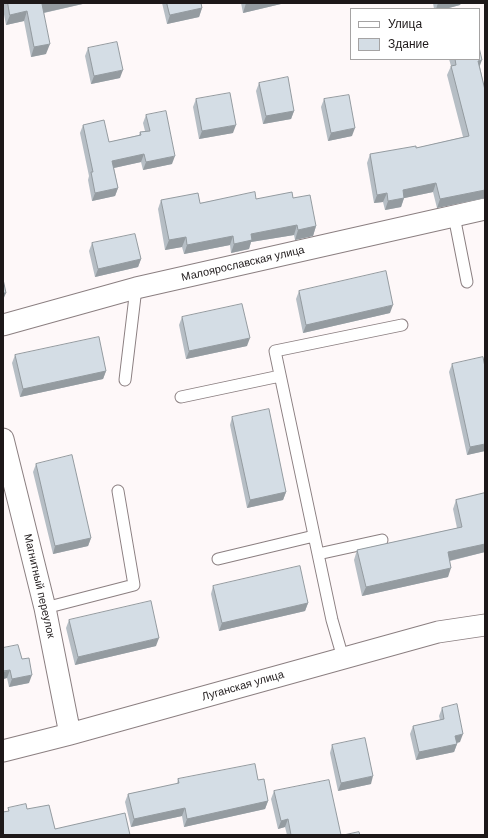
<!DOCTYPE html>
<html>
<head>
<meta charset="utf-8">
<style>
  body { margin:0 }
  #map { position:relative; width:488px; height:838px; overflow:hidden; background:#fef8f9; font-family:Arial,sans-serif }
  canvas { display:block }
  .frame { position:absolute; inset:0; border:4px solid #1d1819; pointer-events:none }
  .legend { position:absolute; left:350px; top:8px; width:130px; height:52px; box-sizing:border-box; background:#fff; border:1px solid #a5a3a3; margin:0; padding:5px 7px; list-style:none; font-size:12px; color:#1d1819 }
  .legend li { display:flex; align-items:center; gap:8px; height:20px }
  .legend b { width:20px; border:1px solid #a5a3a3 }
</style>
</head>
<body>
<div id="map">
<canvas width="488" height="838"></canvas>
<div class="frame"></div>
<ul class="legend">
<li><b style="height:5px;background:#fff"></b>Улица</li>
<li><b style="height:11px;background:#d4dde5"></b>Здание</li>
</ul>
</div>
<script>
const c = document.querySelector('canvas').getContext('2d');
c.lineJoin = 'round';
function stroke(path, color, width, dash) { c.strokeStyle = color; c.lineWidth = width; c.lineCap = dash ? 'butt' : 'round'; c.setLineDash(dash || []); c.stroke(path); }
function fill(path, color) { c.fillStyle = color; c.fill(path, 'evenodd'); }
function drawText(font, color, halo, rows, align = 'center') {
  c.font = font + ' Arial,sans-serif'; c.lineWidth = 3.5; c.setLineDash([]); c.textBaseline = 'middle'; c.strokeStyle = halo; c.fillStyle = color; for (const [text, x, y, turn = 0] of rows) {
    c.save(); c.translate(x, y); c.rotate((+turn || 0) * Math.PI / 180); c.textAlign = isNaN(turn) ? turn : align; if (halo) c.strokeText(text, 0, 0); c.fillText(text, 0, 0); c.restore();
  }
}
const lane = new Path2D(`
  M454,216L467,282
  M125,380L136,288
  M181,397L280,376
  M318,554L382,540
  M218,559L314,536
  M45,608L134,585L118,491
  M343,658L332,620L275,351L402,325`);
const street = new Path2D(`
  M3,325L136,288L485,209
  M3,439L45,608L70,734
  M3,751L70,734L438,632L485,625`);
const wall = new Path2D(`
  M3,3H87L44,13L46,54L31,57L24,21L6,25L3,9Z
  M162,3H201L202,8L199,17L167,24Z
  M241,3H281V4L243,13Z
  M433,3H461L460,5L445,9H434Z
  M88,48L120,78L91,84L85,56Z
  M449,59H479L480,67L485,90V198L437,208L433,192L404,198L401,207L385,210L383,202L374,203L367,163L370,154L416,148L463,137L447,75L451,66Z
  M259,83L294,111L291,119L263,124L256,91Z
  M196,99L233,133L199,139L193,107Z
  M324,99L352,136L328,141L321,107Z
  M146,115L172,164L143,170L141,162L114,168L118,188L115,196L92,201L88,180L89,176L80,133L83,125L109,142L139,135L140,132L145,131L143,123Z
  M293,198L316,226L313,236L295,240L294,235L251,242L249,249L231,253L230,245L184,254L182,247L165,250L158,209L161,200L200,203L256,199Z
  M92,243L141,259L138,267L95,277L89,251Z
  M299,291L390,313L303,333L296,299Z
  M182,317L247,346L186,359L179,325Z
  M15,355L106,371L103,379L20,397L12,363Z
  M452,364L485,451L467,455L449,372Z
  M232,417L286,492L283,500L247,508L230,425Z
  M36,464L91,538L88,546L53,554L33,472Z
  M485,493V552L450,561L448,577L362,596L354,560L357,550L457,528L453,509L456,500Z
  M213,586L308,603L305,611L219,631L211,594Z
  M69,620L156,646L75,665L66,628Z
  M3,648L22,659L29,683L9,687L7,678L3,679Z
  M442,708L460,742L457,743V744L454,752L416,760L410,734L413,726L440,720L439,716Z
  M332,745L371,784L338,791L330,753Z
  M178,779L258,780L268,801L265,809L184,827L182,816L131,827L125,802L128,794L177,784Z
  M274,791L341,835H287L285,827L278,829L271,799Z`);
const shadedWall = new Path2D(`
  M46,3H87L38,14L42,4Z
  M246,3H281V4L243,13Z
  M438,3H461L460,5L445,9H436Z
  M202,8L199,17L167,24L170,15Z
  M27,11L24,21L6,25L10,15Z
  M50,44L46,54L31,57L34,47Z
  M482,60L479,68L478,61Z
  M123,70L120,78L91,84L94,76Z
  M294,111L291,119L263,124L266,116Z
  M236,125L233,133L199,139L202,131Z
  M355,128L352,136L328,141L331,133Z
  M144,154L141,162L109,169L112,161Z
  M175,156L172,164L143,170L146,162Z
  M436,183L433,192L400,199L403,190Z
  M118,188L115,196L92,201L95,193Z
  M485,190V198L437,208L440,199Z
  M387,193L383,202L374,203L377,195Z
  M404,198L401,207L385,210L388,201Z
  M297,225L294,235L251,242L249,249L231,253L234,244L251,234Z
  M316,226L313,236L295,240L298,230Z
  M233,236L230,245L184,254L187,245Z
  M186,237L182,247L165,250L169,240Z
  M141,259L138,267L95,277L98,269Z
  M3,293H6L3,300Z
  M393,305L390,313L303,333L306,325Z
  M250,338L247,346L186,359L189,351Z
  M106,371L103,379L20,397L23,389Z
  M485,444V451L467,455L470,447Z
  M286,492L283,500L247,508L250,500Z
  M91,538L88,546L53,554L55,546Z
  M485,544V552L444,562L448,552Z
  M451,568L448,577L362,596L366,587Z
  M308,603L305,611L219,631L222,623Z
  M159,638L156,646L75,665L78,657Z
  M10,670L7,678L3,679V672Z
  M32,675L29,683L9,687L12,679Z
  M463,734L460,742L452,744L455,736Z
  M457,744L454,752L416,760L419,752Z
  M373,776L371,784L338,791L341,783Z
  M268,801L265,809L184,827L187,819Z
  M185,808L182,816L131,827L134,819Z
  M288,819L285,827L278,829L281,821Z`);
const building = new Path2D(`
  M8,3H46L42,4L50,44L34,47L27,11L10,15Z
  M167,3H201L202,8L170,15Z
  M117,42L123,70L94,76L88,48Z
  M479,47L482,60L478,61L485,90V190L440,199L436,183L403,190L404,198L388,201L387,193L377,195L370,154L416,146V148L469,136L451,66L456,65L455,59H479Z
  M288,77L294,111L266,116L259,83Z
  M230,93L236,125L202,131L196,99Z
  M349,95L355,128L331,133L324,99Z
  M166,111L175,156L146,162L144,154L112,161L118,188L95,193L91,172H93L83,125L104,120L109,142L141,135L140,132L150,131L146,115Z
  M255,192L256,199L292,192L293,198L310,195L316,226L298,230L297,225L251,234L252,240L234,244L233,236L187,245L186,237L169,240L161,200L198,193L200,203Z
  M135,234L141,259L98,269L92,243Z
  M386,271L393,305L306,325L299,291Z
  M3,279L6,293H3Z
  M242,304L250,338L189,351L182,317Z
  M99,337L106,371L23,389L15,355Z
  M483,357L485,367V444L470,447L452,364Z
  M269,409L286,492L250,500L232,417Z
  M72,455L91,538L55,546L36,464Z
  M485,493V544L448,552L451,568L366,587L357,550L462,527L456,500Z
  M300,566L308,603L222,623L213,586Z
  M151,601L159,638L78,657L69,620Z
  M18,645L22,659L29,658L32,675L12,679L10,670L3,671V648Z
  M457,704L463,734L455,736L457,744L419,752L413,726L444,719L442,708Z
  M365,738L373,776L341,783L332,745Z
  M255,764L258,780L264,779L268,801L187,819L185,808L134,819L128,794L179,783L178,779Z
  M329,780L341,835H291L288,819L281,821L274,791Z
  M26,804L27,809L49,805L55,829L125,813L130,835H3V812L9,811L8,808Z
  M359,832L360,835H344Z`);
const streetNames = [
  ["Малоярославская улица",243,264,-13],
  ["Магнитный переулок",39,586,77],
  ["Луганская улица",243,686,-16]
];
stroke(lane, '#8b7f81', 13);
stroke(street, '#8b7f81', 23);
stroke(lane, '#fff', 11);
stroke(street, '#fff', 21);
fill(wall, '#b6bec5');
fill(shadedWall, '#949ba0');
fill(building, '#d4dde5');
stroke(building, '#949ba0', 1);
drawText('11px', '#1d1819', '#fff', streetNames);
</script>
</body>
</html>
